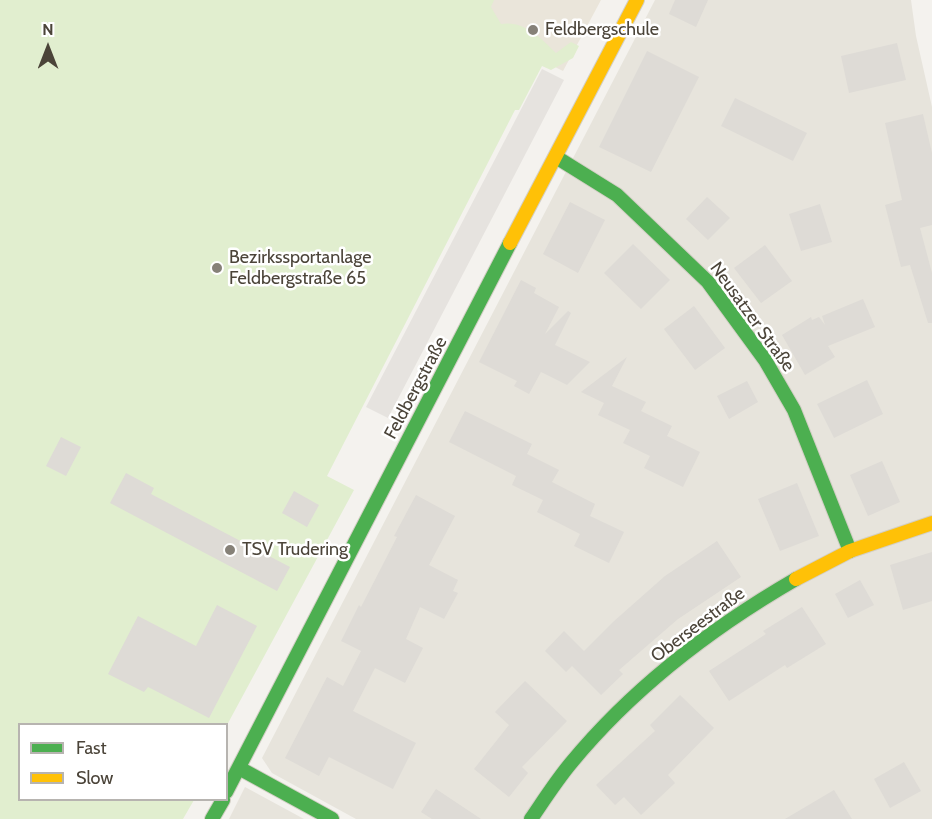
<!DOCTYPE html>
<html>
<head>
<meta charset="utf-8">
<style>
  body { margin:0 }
  #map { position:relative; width:932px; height:819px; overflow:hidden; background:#f4f2ee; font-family:Cabin,sans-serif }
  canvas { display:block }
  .legend { position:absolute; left:18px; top:723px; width:210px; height:78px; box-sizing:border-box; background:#fff; border:2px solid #b7b4b0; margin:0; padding:8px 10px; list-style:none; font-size:18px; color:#4b4439 }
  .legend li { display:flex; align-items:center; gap:12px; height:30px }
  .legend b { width:30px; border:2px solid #b7b4b0 }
  .north { position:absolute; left:18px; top:18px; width:60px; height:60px; -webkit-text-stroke:4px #fff; paint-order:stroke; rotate:0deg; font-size:16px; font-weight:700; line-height:24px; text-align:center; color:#4b4439 }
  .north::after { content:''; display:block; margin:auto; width:21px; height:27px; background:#4b4439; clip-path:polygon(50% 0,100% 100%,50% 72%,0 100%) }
</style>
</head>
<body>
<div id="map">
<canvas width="932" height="819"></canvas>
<ul class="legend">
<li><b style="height:8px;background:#4caf50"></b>Fast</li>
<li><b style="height:8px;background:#ffc107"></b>Slow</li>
</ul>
<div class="north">N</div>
</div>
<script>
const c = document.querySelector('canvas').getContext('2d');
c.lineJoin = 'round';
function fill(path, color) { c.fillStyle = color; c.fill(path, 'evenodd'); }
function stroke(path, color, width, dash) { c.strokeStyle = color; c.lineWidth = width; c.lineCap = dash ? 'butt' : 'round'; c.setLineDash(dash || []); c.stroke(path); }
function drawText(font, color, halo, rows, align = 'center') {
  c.font = font + ' Cabin,sans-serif'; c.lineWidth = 5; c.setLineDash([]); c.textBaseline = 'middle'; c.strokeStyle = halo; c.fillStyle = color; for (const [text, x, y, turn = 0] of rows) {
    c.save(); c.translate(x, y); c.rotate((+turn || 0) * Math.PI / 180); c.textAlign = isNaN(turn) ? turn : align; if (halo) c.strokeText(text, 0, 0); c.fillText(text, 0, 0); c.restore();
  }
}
const residential = new Path2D(`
  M655,0H911L916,36L932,107V819H356L272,773L262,758Z
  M245,787L304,819H229Z`);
const education = new Path2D(`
  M421,0H601L563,71Z`);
const green = new Path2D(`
  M0,0H494L491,7L501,24C524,20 541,38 556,53L571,42L579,46L573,58L551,70L542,66L519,110H515L327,476L354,490L227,725L20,724V800H194L183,819H0Z`);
const parking = new Path2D(`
  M542,69L564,80L388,418L366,407Z`);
const building = new Path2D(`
  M675,0H708L696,27L669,14Z
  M897,43L906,80L849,93L841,56Z
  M647,51L699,77L651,172L599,147Z
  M735,98L807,133L793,161L721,126Z
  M923,114L932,153V225L920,228L932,273V323H928L910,265L901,267L885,205L902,200L885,123Z
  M707,197L730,218L708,240L686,219Z
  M570,202L605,220L578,273L543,254Z
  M820,204L832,242L801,251L789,214Z
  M633,244L670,280L641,309L604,273Z
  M765,245L792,281L761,303L734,268Z
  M521,280L536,288L534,293L559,307L545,334L568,311L571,313L555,345L590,362L567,385L541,372L529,394L514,386L517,381L479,362Z
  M863,299L875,327L828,346L835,357L805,375L782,335L811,317L812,320L819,317L825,325L822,316Z
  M694,306L725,348L695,370L664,329Z
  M627,357L612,386L646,402L641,411L672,426L667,436L700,452L683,487L644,468L650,456L623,443L630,430L598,415L604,403L581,392Z
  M867,380L883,414L834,438L817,404Z
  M747,381L758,402L729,419L717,396Z
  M465,411L532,444L527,454L559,470L552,482L595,504L590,516L624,532L609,563L574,546L580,534L537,512L543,500L512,485L516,476L449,442Z
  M61,437L81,447L66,476L46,466Z
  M882,461L900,502L868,516L850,475Z
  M126,473L154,488L151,494L290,567L277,591L110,503Z
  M797,483L819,536L780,551L758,499Z
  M294,491L319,505L307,527L282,513Z
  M416,495L455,516L429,565L458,580L453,591L458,593L444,619L420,607L406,639L423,648L405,683L375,668L353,711L416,743L393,789L329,757L319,776L285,758L327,677L343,686L361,651L341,641L359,605L361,607L397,537L394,536Z
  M717,541L741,577L678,619L619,670L623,674L601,695L572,666L566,672L545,651L564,631L584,651L613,622L665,576Z
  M932,552V601L903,610L890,565Z
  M860,580L874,605L848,618L835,594Z
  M217,605L257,626L209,718L148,687L144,692L108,674L138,616L196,646Z
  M802,607L826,644L787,668L785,665L729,701L709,671L766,634L763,631Z
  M525,681L567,721L522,767L528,773L509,797L474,769L509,725L495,712Z
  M680,695L714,728L668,775L675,783L641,815L624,797L615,805L596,785L655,731L650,725Z
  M904,762L921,791L890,808L874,779Z
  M436,789L481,819H432L421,812Z
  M834,790L852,819H785Z`);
const fast = new Path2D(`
  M556,157L617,195L708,282L765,360L794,410L850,551
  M239,768L332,819
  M226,792L510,243
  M212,819L223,800
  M531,819C544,800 556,781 571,763C632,689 713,627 796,579`);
const slow = new Path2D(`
  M510,243L637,0
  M796,579L850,551L932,523`);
const markers = [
  [533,30,6,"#868178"],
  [217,268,6,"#868178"],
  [230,550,6,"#868178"]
];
const poiNames = [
  ["Feldbergschule",545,30],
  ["Bezirkssportanlage",229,258],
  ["Feldbergstraße 65",229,279],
  ["TSV Trudering",242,550]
];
const streetNames = [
  ["Neusatzer Straße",752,317,54],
  ["Feldbergstraße",416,388,-62],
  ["Oberseestraße",698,625,-37]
];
fill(residential, '#e7e4dc');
fill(education, '#eae5da');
fill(green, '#e1eecf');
fill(parking, '#e6e3df');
fill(building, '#dedbd6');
stroke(fast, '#d3cfc5', 16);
stroke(slow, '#d3cfc5', 16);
stroke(fast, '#4caf50', 14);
stroke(slow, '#ffc107', 14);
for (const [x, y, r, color] of markers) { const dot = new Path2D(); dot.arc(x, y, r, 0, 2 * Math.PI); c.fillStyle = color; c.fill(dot); stroke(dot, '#fff', 2); }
drawText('18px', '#4b4439', '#fff', poiNames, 'left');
drawText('18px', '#4b4439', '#fff', streetNames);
</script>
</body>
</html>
